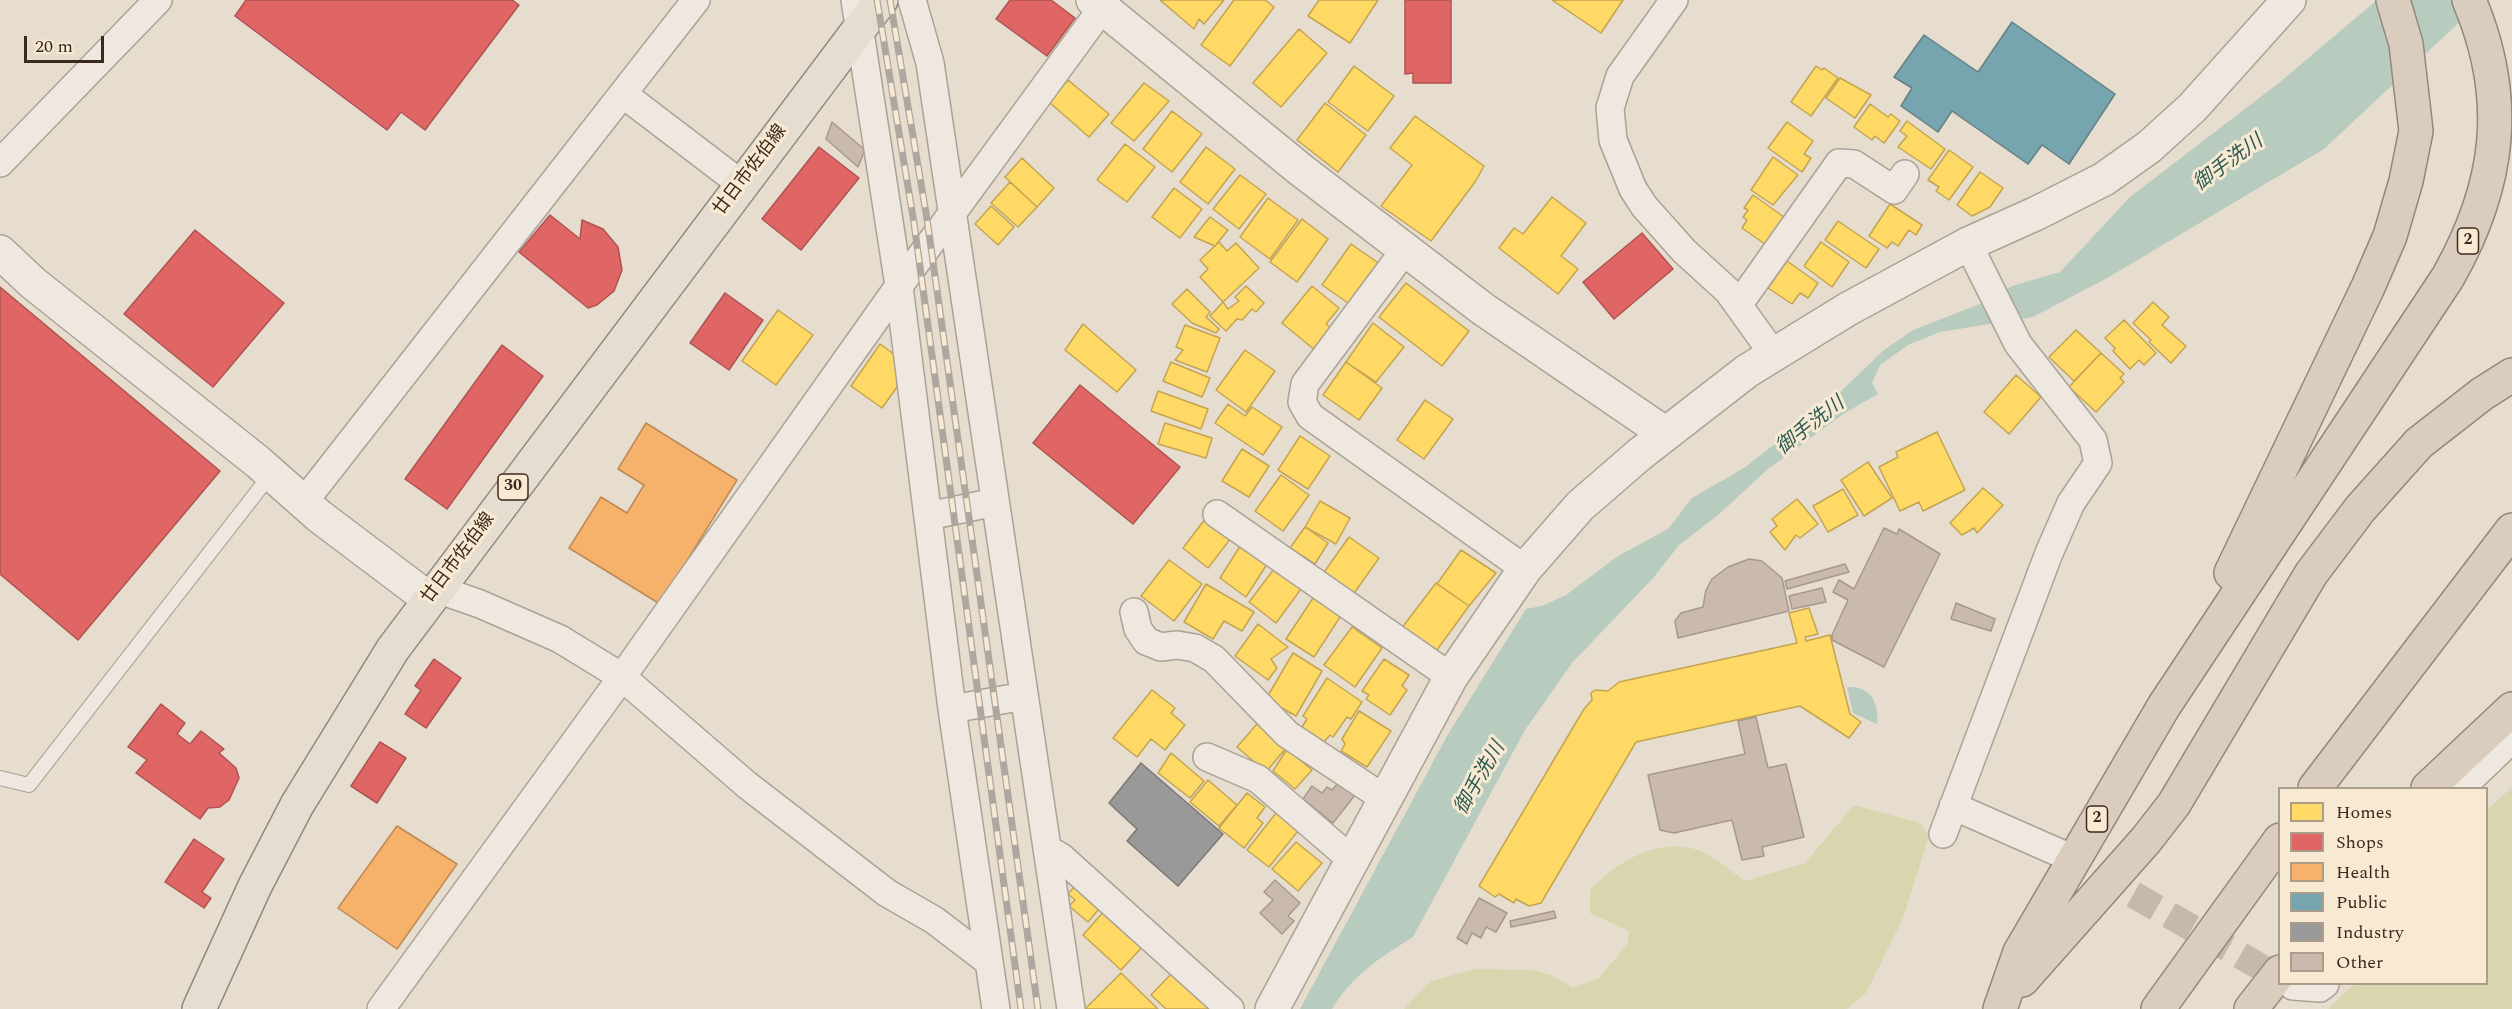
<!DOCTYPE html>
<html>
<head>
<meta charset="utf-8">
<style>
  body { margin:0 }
  #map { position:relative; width:2512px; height:1009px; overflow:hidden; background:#e6ddce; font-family:Spectral,serif }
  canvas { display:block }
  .legend { position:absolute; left:2278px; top:787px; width:210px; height:198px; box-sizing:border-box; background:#f8e9d3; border:2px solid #ac9c8a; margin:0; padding:8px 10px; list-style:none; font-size:18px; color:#3b291d }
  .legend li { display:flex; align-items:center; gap:12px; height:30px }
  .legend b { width:30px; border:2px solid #ac9c8a }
  .scale { position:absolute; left:24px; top:36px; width:80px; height:27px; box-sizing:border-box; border:3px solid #3b291d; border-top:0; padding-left:8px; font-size:18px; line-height:21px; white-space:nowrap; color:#3b291d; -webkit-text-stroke:4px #f8e9d3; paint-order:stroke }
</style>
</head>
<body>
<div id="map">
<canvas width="2512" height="1009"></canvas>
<ul class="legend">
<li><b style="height:16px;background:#ffd966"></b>Homes</li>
<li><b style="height:16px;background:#e06666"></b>Shops</li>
<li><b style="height:16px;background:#f6b26b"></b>Health</li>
<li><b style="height:16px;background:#76a5af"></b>Public</li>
<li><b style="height:16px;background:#999"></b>Industry</li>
<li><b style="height:16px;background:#cabaae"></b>Other</li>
</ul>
<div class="scale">20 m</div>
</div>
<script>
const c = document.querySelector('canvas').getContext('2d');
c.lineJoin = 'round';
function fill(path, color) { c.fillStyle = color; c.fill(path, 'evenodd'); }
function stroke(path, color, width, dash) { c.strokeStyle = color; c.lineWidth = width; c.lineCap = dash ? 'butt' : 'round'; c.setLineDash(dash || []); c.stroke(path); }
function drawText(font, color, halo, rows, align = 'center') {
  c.font = font + ' Spectral,"Noto Sans JP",serif'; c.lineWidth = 6; c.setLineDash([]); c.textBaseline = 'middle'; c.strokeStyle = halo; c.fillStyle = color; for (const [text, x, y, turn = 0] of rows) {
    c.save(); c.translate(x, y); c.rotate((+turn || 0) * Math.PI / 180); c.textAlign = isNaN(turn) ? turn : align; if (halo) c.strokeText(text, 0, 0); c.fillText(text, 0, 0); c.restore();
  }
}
const green = new Path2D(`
  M2512,787V1009H2328L2354,984H2486L2487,810Z
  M1854,805L1920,823L1929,836L1903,918L1866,993L1847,1009H1404L1431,981L1476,969L1531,970L1552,975L1573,988L1599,978L1628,943L1629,931L1590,913V890C1616,862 1658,837 1698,850C1714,856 1731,871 1745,881L1805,863Z`);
const water = new Path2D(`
  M2377,0H2483L2324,149L2109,277L2033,317L1940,332L1908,345L1880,365L1872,383L1878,394L1845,413L1768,469L1718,515L1679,545L1654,577L1572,663L1525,730L1413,937C1381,957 1352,975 1332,1009H1300L1447,736L1526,609L1542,606L1566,595L1618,556L1668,529L1692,498L1744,468L1835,397L1884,350L1913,330L1980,304L2012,286L2060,272L2130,197L2280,82Z
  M1847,687C1871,686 1879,702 1877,724L1853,713Z`);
const homes = new Path2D(`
  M1160,0H1224L1204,24L1199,19L1194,29Z
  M1234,0H1265L1274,7L1230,66L1201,45Z
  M1319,0H1378L1350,43L1308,16Z
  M1552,0H1623L1601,33Z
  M1299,29L1327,53L1281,107L1253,83Z
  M1354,66L1394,96L1368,131L1328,102Z
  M1816,66L1822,70L1824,68L1838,78L1811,116L1791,102Z
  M1840,78L1871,95L1855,118L1826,98Z
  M1068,80L1109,114L1089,137L1049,102Z
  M1144,83L1169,101L1134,141L1111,123Z
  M1325,103L1366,135L1338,172L1297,140Z
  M1870,104L1888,117L1891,114L1900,121L1884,143L1875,136L1872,140L1854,127Z
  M1172,111L1202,134L1172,172L1143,149Z
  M1415,116L1484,166L1475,182L1431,241L1381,206L1412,165L1390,148Z
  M1907,121L1945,149L1931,169L1898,147L1907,136L1900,131Z
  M1787,122L1813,141L1804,154L1811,158L1802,172L1768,148Z
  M1125,144L1155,167L1127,202L1097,180Z
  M1206,147L1235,169L1208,204L1180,182Z
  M1949,150L1973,167L1949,200L1936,191L1939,187L1928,180Z
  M1773,157L1798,175L1773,205L1751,190Z
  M1022,158L1054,188L1037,207L1005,177Z
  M1980,172L2003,188L1990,207L1972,216L1957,205Z
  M1240,175L1266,194L1239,229L1213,209Z
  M1010,182L1037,207L1018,227L991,203Z
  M1174,188L1202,209L1180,238L1152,217Z
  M1753,195L1784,217L1765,244L1742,228L1747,220L1743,217L1748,210L1744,208Z
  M1552,197L1586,223L1561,256L1578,269L1558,294L1499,248L1514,228L1523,234Z
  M1268,198L1298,220L1270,259L1240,237Z
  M1890,204L1922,225L1916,235L1909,230L1898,246L1892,242L1887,248L1869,236Z
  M991,206L1014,227L998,245L975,224Z
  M1210,217L1228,230L1215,246L1194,237Z
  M1302,219L1328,239L1297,282L1270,262Z
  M1838,221L1879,249L1866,268L1825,240Z
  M1219,242L1227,251L1236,243L1259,268L1223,302L1200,277L1208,269L1200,260Z
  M1821,242L1849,262L1832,287L1804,266Z
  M1351,244L1380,264L1351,305L1322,285Z
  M1787,261L1818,283L1808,298L1800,293L1792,304L1768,288Z
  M1406,283L1469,331L1442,366L1379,317Z
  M1246,286L1264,303L1256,312L1252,309L1242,320L1237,319L1226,331L1210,316L1223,302L1228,309L1239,301L1235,297Z
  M1312,286L1339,308L1326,324L1333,330L1316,351L1282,323Z
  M1187,289L1210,312L1206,317L1219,329L1216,333L1192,323L1172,304Z
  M2153,302L2169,317L2162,325L2186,346L2171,363L2149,342L2151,340L2133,323Z
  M778,310L813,335L776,385L742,361Z
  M2124,320L2156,353L2144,365L2139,360L2130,369L2113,351L2115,348L2105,338Z
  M1373,323L1404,347L1376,382L1346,362Z
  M1083,324L1136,370L1117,392L1065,350Z
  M1185,325L1220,338L1207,372L1175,360L1183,350L1176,347Z
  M2076,330L2101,353L2074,381L2049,357Z
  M880,344L906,363L907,373L882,408L851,386Z
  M1245,350L1275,371L1246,412L1216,390Z
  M2101,353L2124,374L2120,378L2124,382L2096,412L2069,387Z
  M1171,362L1210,378L1202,397L1163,381Z
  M1346,362L1382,388L1359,420L1323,395Z
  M2016,375L2041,397L2009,434L1984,412Z
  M1158,391L1208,409L1201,429L1151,411Z
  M1425,400L1453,419L1424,459L1397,440Z
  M1228,404L1245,416L1252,407L1282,427L1263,455L1215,423Z
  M1165,423L1212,438L1206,458L1158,444Z
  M1937,432L1965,490L1923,511L1919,502L1900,511L1879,467L1898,457L1896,452Z
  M1300,436L1330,456L1308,489L1278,470Z
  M1242,449L1269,466L1249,497L1222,481Z
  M1868,462L1892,498L1864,516L1841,480Z
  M1281,475L1309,495L1283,531L1255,511Z
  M1983,488L2003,505L1977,533L1974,528L1962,535L1950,523Z
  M1843,489L1858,515L1828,532L1813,506Z
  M1797,499L1818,524L1800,538L1796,535L1785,550L1770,532L1777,526L1772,519Z
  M1320,501L1350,518L1336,544L1305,527Z
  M1205,519L1231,538L1208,568L1183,548Z
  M1305,527L1328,543L1315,564L1290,548Z
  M1349,537L1379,558L1350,599L1320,578Z
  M1242,543L1269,561L1246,597L1220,578Z
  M1461,550L1496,573L1469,606L1437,584Z
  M1169,560L1202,584L1174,621L1141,596Z
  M1274,569L1301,589L1276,623L1249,602Z
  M1436,583L1469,606L1434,654L1401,629Z
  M1206,584L1254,612L1242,631L1224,621L1213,639L1184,622Z
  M1315,595L1342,614L1314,657L1286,639Z
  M1809,608L1818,634L1805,637L1806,641L1830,635L1850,714L1861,722L1849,738L1800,706L1636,742L1541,903L1529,906L1516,899L1514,903L1499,894L1495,897L1479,886L1584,709L1592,700L1591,693L1595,690L1608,691L1619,682L1797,643L1789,613Z
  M1258,624L1288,647L1271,659L1277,668L1268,680L1235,656Z
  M1352,627L1382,648L1355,687L1324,665Z
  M1293,653L1322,671L1296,716L1266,699Z
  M1384,659L1409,675L1402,686L1407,690L1390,715L1366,699L1369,695L1362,691Z
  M1327,678L1362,702L1351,719L1347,717L1333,737L1330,735L1324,742L1302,727L1307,719L1303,716Z
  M1152,690L1175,708L1171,713L1185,725L1165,750L1151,739L1137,757L1113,738Z
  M1359,711L1391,731L1367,767L1341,751L1345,744L1342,739Z
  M1257,724L1286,748L1266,772L1237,747Z
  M1287,749L1312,770L1295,789L1273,771Z
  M1171,753L1204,781L1190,798L1158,773Z
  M1208,780L1237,805L1219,826L1190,802Z
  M1247,793L1265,807L1257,818L1263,823L1244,848L1219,828Z
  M1276,813L1298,831L1269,867L1247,850Z
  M1296,842L1322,863L1298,891L1272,869Z
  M1077,884L1105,902L1088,922L1069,906L1075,900L1068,894Z
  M1105,910L1144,945L1121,970L1083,935Z
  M1174,971L1214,1009H1166L1151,995Z
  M1121,973L1158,1009H1085Z`);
const shops = new Path2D(`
  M246,0H512L519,5L425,130L401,112L387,130L235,16Z
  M1010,0H1051L1075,18L1047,56L996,19Z
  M1405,0H1451V83H1413V73L1405,74Z
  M819,147L859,178L801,250L762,219Z
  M550,215L580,239L582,220L603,229L618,247L622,270L614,291L597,305L588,308L519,252Z
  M195,230L284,303L213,387L124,314Z
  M1642,233L1673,269L1614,319L1583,282Z
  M0,287L220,471L78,640L0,574Z
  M725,293L763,320L729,370L690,343Z
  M502,345L543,376L447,509L405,479Z
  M1080,385L1180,467L1133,524L1033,443Z
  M434,659L461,678L426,728L405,714L421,690L415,686Z
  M161,704L185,723L177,734L190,744L201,731L224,749L219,753L236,768L239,778L229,800L220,807L208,808L200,819L136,773L147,760L128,747Z
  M380,742L406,758L377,803L351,786Z
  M194,839L224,859L202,892L211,898L204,908L165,882Z`);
const health = new Path2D(`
  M646,423L737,480L660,604L569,548L601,497L627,513L644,485L618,469Z
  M397,826L457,864L397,949L338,908Z`);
const public = new Path2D(`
  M2012,22L2115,94L2069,164L2042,145L2028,164L1952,111L1938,132L1901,106L1912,88L1894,77L1924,35L1978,72Z`);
const industry = new Path2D(`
  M1141,763L1223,834L1178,886L1127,841L1137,829L1109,803Z`);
const building = new Path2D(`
  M832,122L865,150L858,167L826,139Z
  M1884,528L1897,534L1899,529L1940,554L1884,667L1832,640V635L1848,600L1833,592L1839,580L1854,589Z
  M1749,559L1762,561L1782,578L1789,611L1678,638L1675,621L1681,613L1703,607L1706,590L1712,579L1728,567Z
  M1845,564L1849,572L1787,589L1785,581Z
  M1822,588L1826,602L1792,609L1789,596Z
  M1956,603L1995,619L1991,631L1951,619Z
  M1756,717L1768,768L1786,764L1804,837L1762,847L1764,856L1742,860L1732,820L1674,833L1660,830L1648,775L1745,754L1738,721Z
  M1338,783L1355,795L1333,823L1303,799L1312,786L1322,793L1327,787L1332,790Z
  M1275,880L1300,903L1288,916L1294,921L1282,934L1260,913L1273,900L1264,892Z
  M1479,898L1507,913L1496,932L1486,927L1481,938L1472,933L1467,944L1457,938Z
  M1554,911L1556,918L1511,927L1510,921Z`);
const minorTunnel = new Path2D(`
  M2062,854L2280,978`);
const service = new Path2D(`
  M0,778L29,785L271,474`);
const minor = new Path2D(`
  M855,0L899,286L952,709L996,1009
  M912,0L930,63L1071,1009
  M1674,0L1620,76L1610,108L1613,140L1633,189L1644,206L1684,251L1728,291L1774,355
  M623,94L741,184
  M0,163L158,0
  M1405,250L1305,384L1302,402L1310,416L1525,569
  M1739,304L1839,163L1854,164L1894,190L1905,174
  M303,503L696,0
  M1217,514L1451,677
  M928,516L995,502
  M437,589L480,604L560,639L622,677L747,785L887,893L934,920L989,962
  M1134,612L1138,629L1146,641L1161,647L1177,645L1195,648L1214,659L1287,734L1385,799
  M952,709L1024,696
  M1207,757L1258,779L1352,860
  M2461,788L2512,739
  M1953,806L2062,854
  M1943,834L2049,553L2071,503L2098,463L2093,440L2018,344L1968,244
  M1047,849L1061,857L1230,1009
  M2293,986L2320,988L2325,984
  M381,1009L622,677L899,286L1095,18L1099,0`);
const tertiary = new Path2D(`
  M1093,0L1301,170L1483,309L1666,434
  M0,252L33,283L258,462L319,516L429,599
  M1272,1009L1451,677L1525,569L1580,506L1640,454L1747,371L1848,309L1968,244L2037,213L2104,179L2149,147L2192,108L2289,0`);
const primary = new Path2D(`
  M199,1009L255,886L297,805L393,649L881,0`);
const motorway = new Path2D(`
  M2231,573L2368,287L2390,236L2406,181L2416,131L2406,44L2393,0
  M2315,788L2512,530
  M2428,788L2512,709
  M2022,980L2146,840L2174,804L2311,574L2360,509L2419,443L2482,394L2512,375
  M2000,1009L2020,952L2164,706L2448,277C2500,185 2511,99 2469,0
  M2158,1009L2280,840
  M2251,1009L2280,972`);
const rail = new Path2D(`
  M877,0L914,223L1021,1009
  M890,0L927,219L1038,1009`);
const shields = [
  [2468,241,21],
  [513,487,30],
  [2097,819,21]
];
const shieldNames = [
  ["2",2468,241],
  ["30",513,487],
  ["2",2097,819]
];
const streetNames = [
  ["廿日市佐伯線",751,171,-53],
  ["廿日市佐伯線",459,559,-53]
];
const waterNames = [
  ["御手洗川",2229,164,-36],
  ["御手洗川",1811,427,-38],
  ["御手洗川",1481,779,-60]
];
fill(green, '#d9d6af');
fill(water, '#b8cbbf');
fill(homes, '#ffd966');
stroke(homes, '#c4a450', 1.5);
fill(shops, '#e06666');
stroke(shops, '#ae5450', 1.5);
fill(health, '#f6b26b');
stroke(health, '#be8954', 1.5);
fill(public, '#76a5af');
stroke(public, '#648083', 1.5);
fill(industry, '#999');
stroke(industry, '#7d7774', 1.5);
fill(building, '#cabaae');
stroke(building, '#a7988d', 1.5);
stroke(minorTunnel, '#c4b9ab', 27, [27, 14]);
stroke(service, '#aba296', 16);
stroke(minor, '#aba296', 30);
stroke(tertiary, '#aba296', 36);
stroke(primary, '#91877e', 36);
stroke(motorway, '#91877e', 36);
stroke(service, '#eee8e0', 14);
stroke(minor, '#eee8e0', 27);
stroke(tertiary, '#eee8e0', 33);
stroke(primary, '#e6ddd1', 33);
stroke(motorway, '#dacdbe', 33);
stroke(rail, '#ada7a0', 7);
stroke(rail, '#f8e9d3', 4.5, [14]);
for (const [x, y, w] of shields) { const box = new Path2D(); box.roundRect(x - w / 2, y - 13, w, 26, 4.5); c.fillStyle = '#f8e9d3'; c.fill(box); stroke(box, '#3b291d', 1.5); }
drawText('bold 16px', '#3b291d', null, shieldNames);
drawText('18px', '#3b291d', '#f8e9d3', streetNames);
drawText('italic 20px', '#2c5c54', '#f8e9d3', waterNames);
</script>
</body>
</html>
